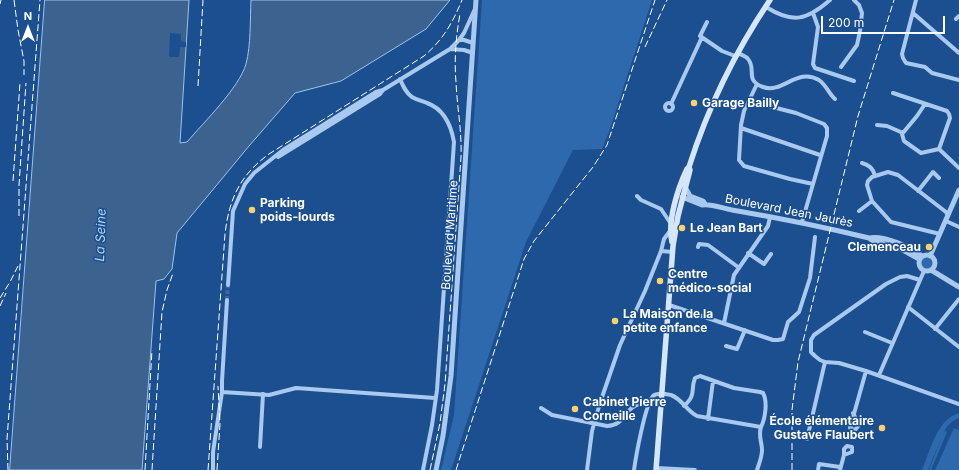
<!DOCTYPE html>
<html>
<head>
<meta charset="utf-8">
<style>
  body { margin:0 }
  #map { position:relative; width:959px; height:470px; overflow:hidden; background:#1b4f8f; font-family:Inter,sans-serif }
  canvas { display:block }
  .north { position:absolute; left:8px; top:8px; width:40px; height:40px; -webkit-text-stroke:3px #1b4f8f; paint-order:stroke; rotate:0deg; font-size:11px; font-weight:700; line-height:16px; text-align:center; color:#fff }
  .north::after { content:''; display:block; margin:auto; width:14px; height:18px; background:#fff; clip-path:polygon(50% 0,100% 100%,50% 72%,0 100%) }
  .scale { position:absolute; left:821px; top:16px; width:124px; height:18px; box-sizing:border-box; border:2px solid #fff; border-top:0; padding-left:5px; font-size:12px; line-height:14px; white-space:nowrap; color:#fff; -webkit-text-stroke:3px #1b4f8f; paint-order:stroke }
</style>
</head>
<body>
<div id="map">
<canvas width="959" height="470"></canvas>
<div class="north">N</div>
<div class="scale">200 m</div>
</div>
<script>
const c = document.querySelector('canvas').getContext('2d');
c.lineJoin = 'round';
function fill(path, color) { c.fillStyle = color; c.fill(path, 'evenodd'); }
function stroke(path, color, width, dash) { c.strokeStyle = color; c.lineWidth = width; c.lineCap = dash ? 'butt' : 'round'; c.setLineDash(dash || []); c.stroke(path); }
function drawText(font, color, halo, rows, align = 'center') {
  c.font = font + ' Inter,sans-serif'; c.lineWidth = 3; c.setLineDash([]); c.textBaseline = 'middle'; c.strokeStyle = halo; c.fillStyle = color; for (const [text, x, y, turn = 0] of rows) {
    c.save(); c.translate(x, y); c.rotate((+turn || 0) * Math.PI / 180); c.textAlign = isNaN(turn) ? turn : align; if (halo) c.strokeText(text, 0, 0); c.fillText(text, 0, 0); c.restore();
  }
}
const green = new Path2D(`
  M482,0H652L609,132L602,149L573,150L526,242L451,470H441L454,415Z
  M921.5 263a5.5 5.5 0 1 1 11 0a5.5 5.5 0 1 1-11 0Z
  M959,413V418C950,422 946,426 943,435L945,431L947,432L931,470H929L942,436L928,470H922C930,451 937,419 959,413Z
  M954,428L959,430V470H935Z`);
const water = new Path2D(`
  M45,0H189L180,143L187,142C204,122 239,88 246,64C251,45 250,20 251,0H450L426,29L341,81L295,93L249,146L177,233L172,269L164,279L156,281L142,470H10Z`);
const pier = new Path2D(`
  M170,33L181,34V41L186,42V47H180L179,57H169Z`);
const minorTunnel = new Path2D(`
  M227,300L228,285`);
const minor = new Path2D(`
  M916,0L902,54L903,58L906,63L925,67L932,73L959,80
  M766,7C793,24 807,20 830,0
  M813,13L818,27L813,64L815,68L854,81
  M913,13L959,53
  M956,19L959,16
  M707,22L700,36L722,51L735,56
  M459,40H464L473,43
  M450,49L464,50L473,53
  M738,53C741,55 746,56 748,59C757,69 744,80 763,87C783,94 797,67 819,80C827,86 829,94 835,99
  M841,67L857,45L860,31L862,13L859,5L854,0
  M400,79C403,86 406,93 412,97C417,100 422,101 427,103C444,109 451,125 454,142L437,390L432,425L423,470
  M757,84L744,111L741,125L739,160L744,166L790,179L813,184
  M893,93L947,111L949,114L950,118L939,149L959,168
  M749,101L796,113L824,124L827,128V136L802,222
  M665 107a4 4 0 1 1 8 0a4 4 0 1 1-8 0Z
  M671,104L702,37
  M925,104L917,116L902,134L904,141L921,153L939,149
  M877,125L887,126L903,133
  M741,128L820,155
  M278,157L380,94L383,90L450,49L459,40L464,33L474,11
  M862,163C869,165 873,168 875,176
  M918,191L933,172L939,178
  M637,196L641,200L661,209L671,224
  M859,211L872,201
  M946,221L959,227
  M940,234L891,222L872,201L867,185L868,181L872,177L888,172L898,175L946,212L948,216
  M698,247L699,244L708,245L738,267
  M661,251L673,252
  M748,253L764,264L771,254
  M920,280L907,276L900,277L886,284L814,335L811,340V352L815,356L820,360L825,362L839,363L866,371L959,404
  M228,285L233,211L245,184L254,173L283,150L376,92L383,90
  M669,305L773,340H778L783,339L788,322L799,312L810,278L815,237
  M908,307L959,347
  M724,323L734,275L768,226L770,217
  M935,329L959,299
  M865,332L892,343
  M726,346L737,349L745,330
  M879,375L924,271
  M222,392L269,395L296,388L435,398
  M684,406C697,394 690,391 695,378L700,376L734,388L760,392L763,393C768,402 765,419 761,427
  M541,408L552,415L607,426C629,425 622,402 650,403
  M853,413L859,425L855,430L850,428L866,371
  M708,419L713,381
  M807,439L825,362
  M260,447L263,394
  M656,468L695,470
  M213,470V452L222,392V381L227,300
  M587,470L592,431L600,403L620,345L645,291L661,251L664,239L670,231
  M634,470C636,456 645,405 653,396C657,392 666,394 671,395C682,399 687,411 697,416L761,427C758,436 762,442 762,450C762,457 759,464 757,470
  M818,470L819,464L840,467
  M840,470L844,455V449L847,446L852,447V452L844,455`);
const tertiary = new Path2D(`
  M685,187L690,196L703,201L705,204
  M682,197L702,205C709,203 725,209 732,210C779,218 824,227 869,238L873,241L901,249L919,259
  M869,238C884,235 911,247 922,256
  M919 263a8 8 0 1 1 16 0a8 8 0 1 1-16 0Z
  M930,256L959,190
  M931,270L959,287
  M436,470L443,436L451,376L476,0`);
const secondary = new Path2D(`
  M672,242C667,221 678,188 687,169L689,167C708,107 735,52 770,0
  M656,470L673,246L678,216L690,170L689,167`);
const rail = new Path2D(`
  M14,0L18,30L24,61V75
  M0,4L1,0
  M645,47L667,0
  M198,86L203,0
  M13,181L20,83
  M19,216V185L26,83
  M0,298L10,282L18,266
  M0,306L6,293
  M8,470L7,439L40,0
  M145,470L152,350
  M152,470L162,312L167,290L173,273
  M208,470L225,234C229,199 240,175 269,154L424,56C443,40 453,22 462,0
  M217,470L220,424L218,386
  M430,470L440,423L445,384L461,157C462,131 457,107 456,82C454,60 456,36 460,14
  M456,470L524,259L534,241L593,167L607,145L655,0
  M792,470V410L798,362L858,116L894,0`);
const markers = [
  [694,103,4,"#ffd166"],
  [252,210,4,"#ffd166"],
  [682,228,4,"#ffd166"],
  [929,247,4,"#ffd166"],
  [660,281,4,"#ffd166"],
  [615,321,4,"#ffd166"],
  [575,409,4,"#ffd166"],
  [882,428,4,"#ffd166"]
];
const poiNames = [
  ["Garage Bailly",702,103],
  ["Parking",260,203],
  ["poids-lourds",260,217],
  ["Le Jean Bart",690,228],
  ["Clemenceau",921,247,"right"],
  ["Centre",668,274],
  ["médico-social",668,288],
  ["La Maison de la",623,314],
  ["petite enfance",623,328],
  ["Cabinet Pierre",583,402],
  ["Corneille",583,416],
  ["École élémentaire",874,421,"right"],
  ["Gustave Flaubert",874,435,"right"]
];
const streetNames = [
  ["Boulevard Jean Jaurès",789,211,11],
  ["Boulevard Maritime",450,235,-86]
];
const waterNames = [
  ["La Seine",101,235,-88]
];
fill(green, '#2e69ad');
fill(water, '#3c6290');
stroke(water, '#9cc4f0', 1);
fill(pier, '#1b4f8f');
stroke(minorTunnel, '#3d69a0', 4, [4, 2]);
stroke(minor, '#a9c9ee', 4);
stroke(tertiary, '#a9c9ee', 5);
stroke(secondary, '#d6e6fa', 5.5);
stroke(rail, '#fff', 1, [7, 3]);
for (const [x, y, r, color] of markers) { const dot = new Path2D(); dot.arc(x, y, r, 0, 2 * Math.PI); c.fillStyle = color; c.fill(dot); stroke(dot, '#1b4f8f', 1.5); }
drawText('bold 12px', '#fff', '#1b4f8f', poiNames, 'left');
drawText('12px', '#fff', '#1b4f8f', streetNames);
drawText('italic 13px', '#b5d3f5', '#1b4f8f', waterNames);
</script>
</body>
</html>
